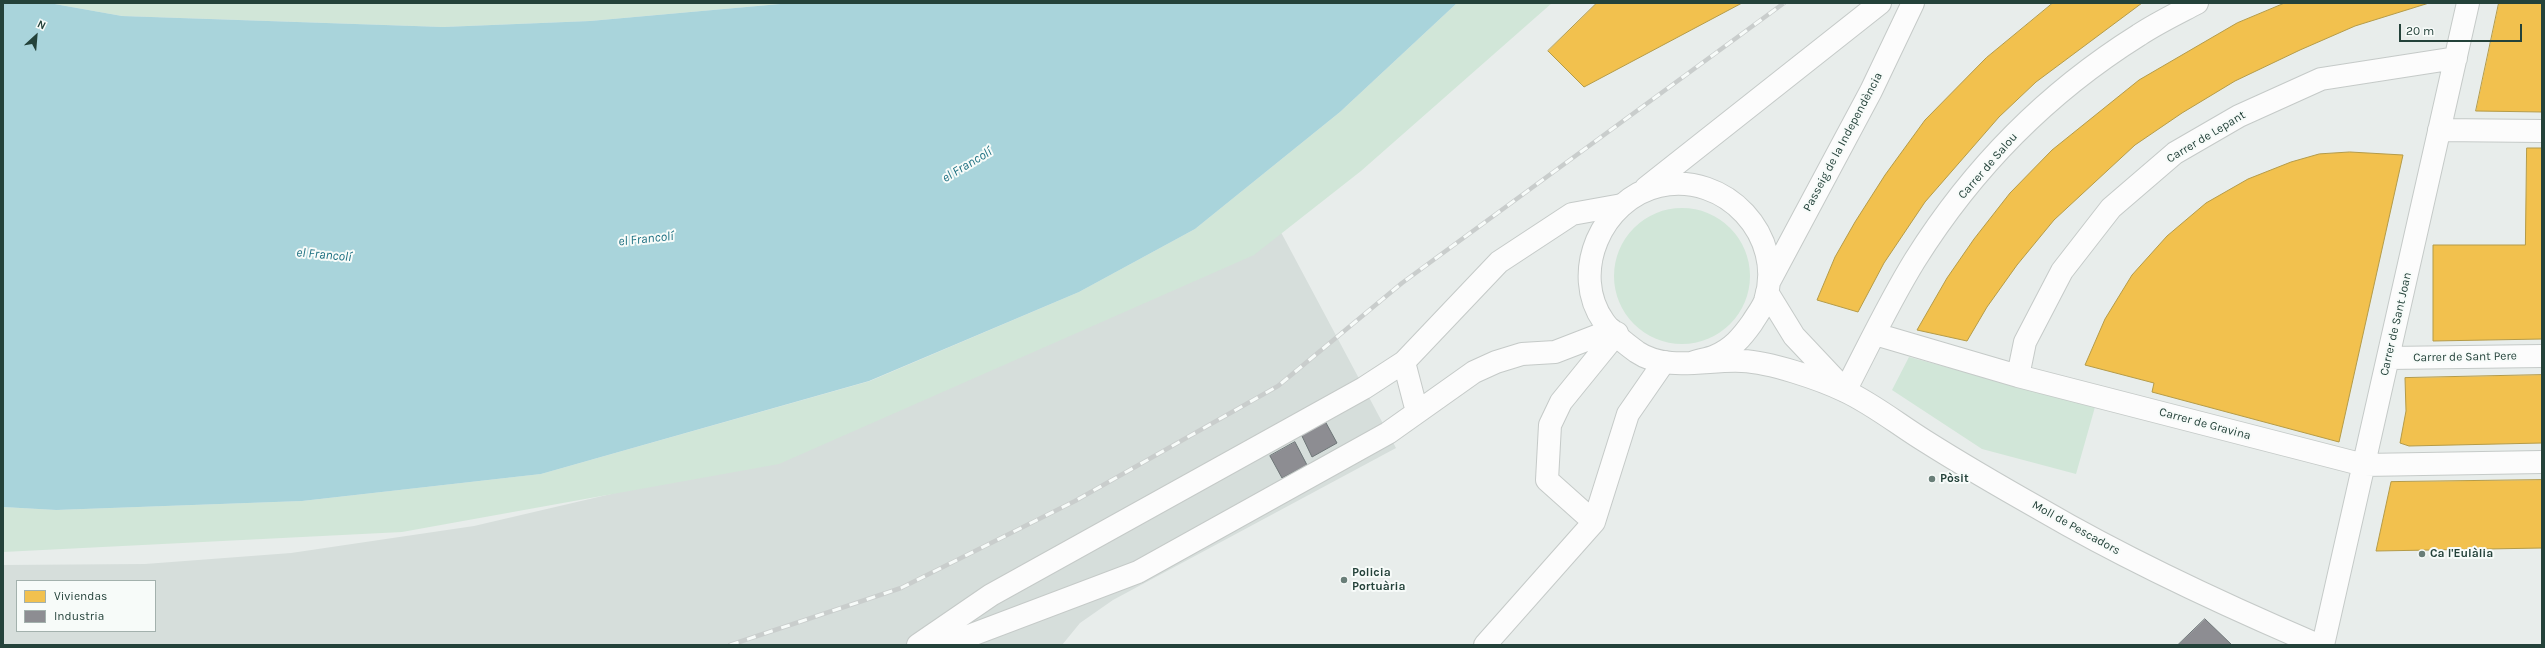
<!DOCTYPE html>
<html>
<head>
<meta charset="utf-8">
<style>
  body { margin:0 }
  #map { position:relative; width:2545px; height:648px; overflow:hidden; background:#e8edeb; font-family:Karla,sans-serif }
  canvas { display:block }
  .frame { position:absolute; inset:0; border:4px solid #24423a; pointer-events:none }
  .legend { position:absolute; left:16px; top:580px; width:140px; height:52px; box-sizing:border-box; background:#f7fbf9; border:1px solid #a3b1ad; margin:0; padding:5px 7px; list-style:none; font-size:12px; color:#24423a }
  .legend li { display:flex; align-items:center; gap:8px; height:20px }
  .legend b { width:20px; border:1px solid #a3b1ad }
  .north { position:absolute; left:16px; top:16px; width:40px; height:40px; -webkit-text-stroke:3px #f7fbf9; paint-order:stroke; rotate:26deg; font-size:11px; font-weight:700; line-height:16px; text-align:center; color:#24423a }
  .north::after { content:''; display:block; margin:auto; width:14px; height:18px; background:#24423a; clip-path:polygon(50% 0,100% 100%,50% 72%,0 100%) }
  .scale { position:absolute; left:2399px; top:24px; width:123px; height:18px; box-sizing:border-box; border:2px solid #24423a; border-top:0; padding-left:5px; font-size:12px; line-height:14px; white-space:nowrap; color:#24423a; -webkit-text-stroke:3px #f7fbf9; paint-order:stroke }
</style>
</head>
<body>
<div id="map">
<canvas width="2545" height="648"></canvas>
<div class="frame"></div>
<ul class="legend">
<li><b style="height:11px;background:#f2c14e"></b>Viviendas</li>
<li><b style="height:11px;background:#8d8d92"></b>Industria</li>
</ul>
<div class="north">N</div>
<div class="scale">20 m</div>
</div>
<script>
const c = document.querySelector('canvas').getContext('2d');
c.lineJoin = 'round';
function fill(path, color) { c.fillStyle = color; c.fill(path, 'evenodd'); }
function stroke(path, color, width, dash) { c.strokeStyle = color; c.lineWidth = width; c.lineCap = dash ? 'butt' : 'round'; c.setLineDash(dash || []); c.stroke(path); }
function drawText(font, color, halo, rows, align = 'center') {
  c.font = font + ' Karla,sans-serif'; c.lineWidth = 4; c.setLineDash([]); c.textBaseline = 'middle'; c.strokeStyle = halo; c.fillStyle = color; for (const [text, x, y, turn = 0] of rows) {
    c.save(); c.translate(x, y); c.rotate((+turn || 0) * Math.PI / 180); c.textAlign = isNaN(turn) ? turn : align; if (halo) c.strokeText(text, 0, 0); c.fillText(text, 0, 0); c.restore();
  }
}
const built = new Path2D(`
  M1275,221L1396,448L1113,600L1080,623L1062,645H3V565L145,564L291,553L474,526L688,476ZM17,581H155V631H17Z`);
const green = new Path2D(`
  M49,3H791L590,21L443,27L122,16Z
  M1457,3H1552L1361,171L1254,255L779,464L402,532L3,552V507L56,510L302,501L541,474L870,381L1079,292L1195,229L1340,112Z
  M1614 276a68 68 0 1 1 136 0a68 68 0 1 1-136 0Z
  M1909,357L2095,407L2076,474L1982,449L1892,390Z`);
const water = new Path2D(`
  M3,3H49L122,16L443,27L590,21L791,3H1457L1340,112L1195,229L1079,292L869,381L541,474L302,501L56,510L3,507Z`);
const homes = new Path2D(`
  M1597,3H1742L1584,87L1548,51Z
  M2053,3H2142L2036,82L1999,117L1925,202L1884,263L1858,312L1817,300L1835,257L1855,222L1885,175L1925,120L1986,58Z
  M2285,3H2429L2355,26L2300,50L2235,81L2182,113L2135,145L2054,220L2017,265L1987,307L1967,341L1917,330L1947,278L1974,239L2010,193L2052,150L2139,80L2237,23Z
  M2499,3H2542V112L2476,111Z
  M2527,148H2542V339L2433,341V245H2525Z
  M2350,152L2403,155L2339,442L2152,392L2154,383L2085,365L2105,319L2132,275L2167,236L2206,203L2248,179L2291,162L2319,154Z
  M2542,375V443L2409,446L2400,443L2406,411L2405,378Z
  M2542,480V548L2376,551L2391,482Z`);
const industry = new Path2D(`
  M1325,421L1337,443L1312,457L1301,434Z
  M1295,442L1307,465L1282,478L1270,456Z
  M2205,619L2232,645H2178Z`);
const lane = new Path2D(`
  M1404,362L1417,412
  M1594,522L1628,414L1664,362
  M918,645L991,595L1364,388L1404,362L1499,262L1572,214L1622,205
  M945,645L1138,572L1388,433L1474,372L1496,362L1522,354L1555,352L1612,330
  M1485,645L1594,522L1547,480L1550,425L1561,402L1617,333`);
const street = new Path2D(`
  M2439,130L2542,131
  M1646,188L1880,3
  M1770,280L1871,91L1913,3
  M1767,292L1794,336L1843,388
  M1875,334L2018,376L2364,465L2542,462
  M2388,358L2542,356
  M1691,363C1699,360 1708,359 1715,356C1732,349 1742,337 1752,323C1756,316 1762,309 1765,301C1786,236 1725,171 1659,186C1602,199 1569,273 1604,322C1611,332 1626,344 1637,352C1666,372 1709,359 1742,361C1770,362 1820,379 1845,391C1873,404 1899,425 1925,441C1963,465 2001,487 2040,509C2129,561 2222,604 2318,645
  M2018,376L2025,342L2062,271L2111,208L2175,153L2239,116L2321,79L2456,58
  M1845,391C1868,347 1889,302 1915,260C1972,169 2048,92 2139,35C2157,23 2178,13 2197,3
  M2323,645L2468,3`);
const rail = new Path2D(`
  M730,645L901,588L1075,501L1278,386L1402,283L1784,3`);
const markers = [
  [1932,479,4,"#697e78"],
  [2422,554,4,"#697e78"],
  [1344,580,4,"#697e78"]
];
const streetNames = [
  ["Carrer de Lepant",2206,137,-31],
  ["Passeig de la Independència",1843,142,-62],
  ["Carrer de Salou",1988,166,-49],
  ["Carrer de Sant Joan",2396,324,-77],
  ["Carrer de Sant Pere",2465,357,-1],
  ["Carrer de Gravina",2205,424,15],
  ["Moll de Pescadors",2076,528,29]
];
const poiNames = [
  ["Pòsit",1940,479],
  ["Ca l'Eulàlia",2430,554],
  ["Policia",1352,573],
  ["Portuària",1352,587]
];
const waterNames = [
  ["el Francolí",967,165,-31],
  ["el Francolí",646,239,-6],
  ["el Francolí",324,255,5]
];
fill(built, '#d6dedb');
fill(green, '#d1e6d8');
fill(water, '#a9d4db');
fill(homes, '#f2c14e');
stroke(homes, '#b49b48', 1);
fill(industry, '#8d8d92');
stroke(industry, '#6e7678', 1);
stroke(lane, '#c5cac8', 24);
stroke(street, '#c5cac8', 24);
stroke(lane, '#fcfcfc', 22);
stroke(street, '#fcfcfc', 22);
stroke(rail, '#c9cdcc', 4.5);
stroke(rail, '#f7fbf9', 3, [9]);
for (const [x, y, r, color] of markers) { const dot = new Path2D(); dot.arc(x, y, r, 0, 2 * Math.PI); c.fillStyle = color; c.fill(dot); stroke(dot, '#f7fbf9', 1.5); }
drawText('12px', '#24423a', '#f7fbf9', streetNames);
drawText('bold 12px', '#24423a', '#f7fbf9', poiNames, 'left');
drawText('italic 13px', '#1c6f80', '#f7fbf9', waterNames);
</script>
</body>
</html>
